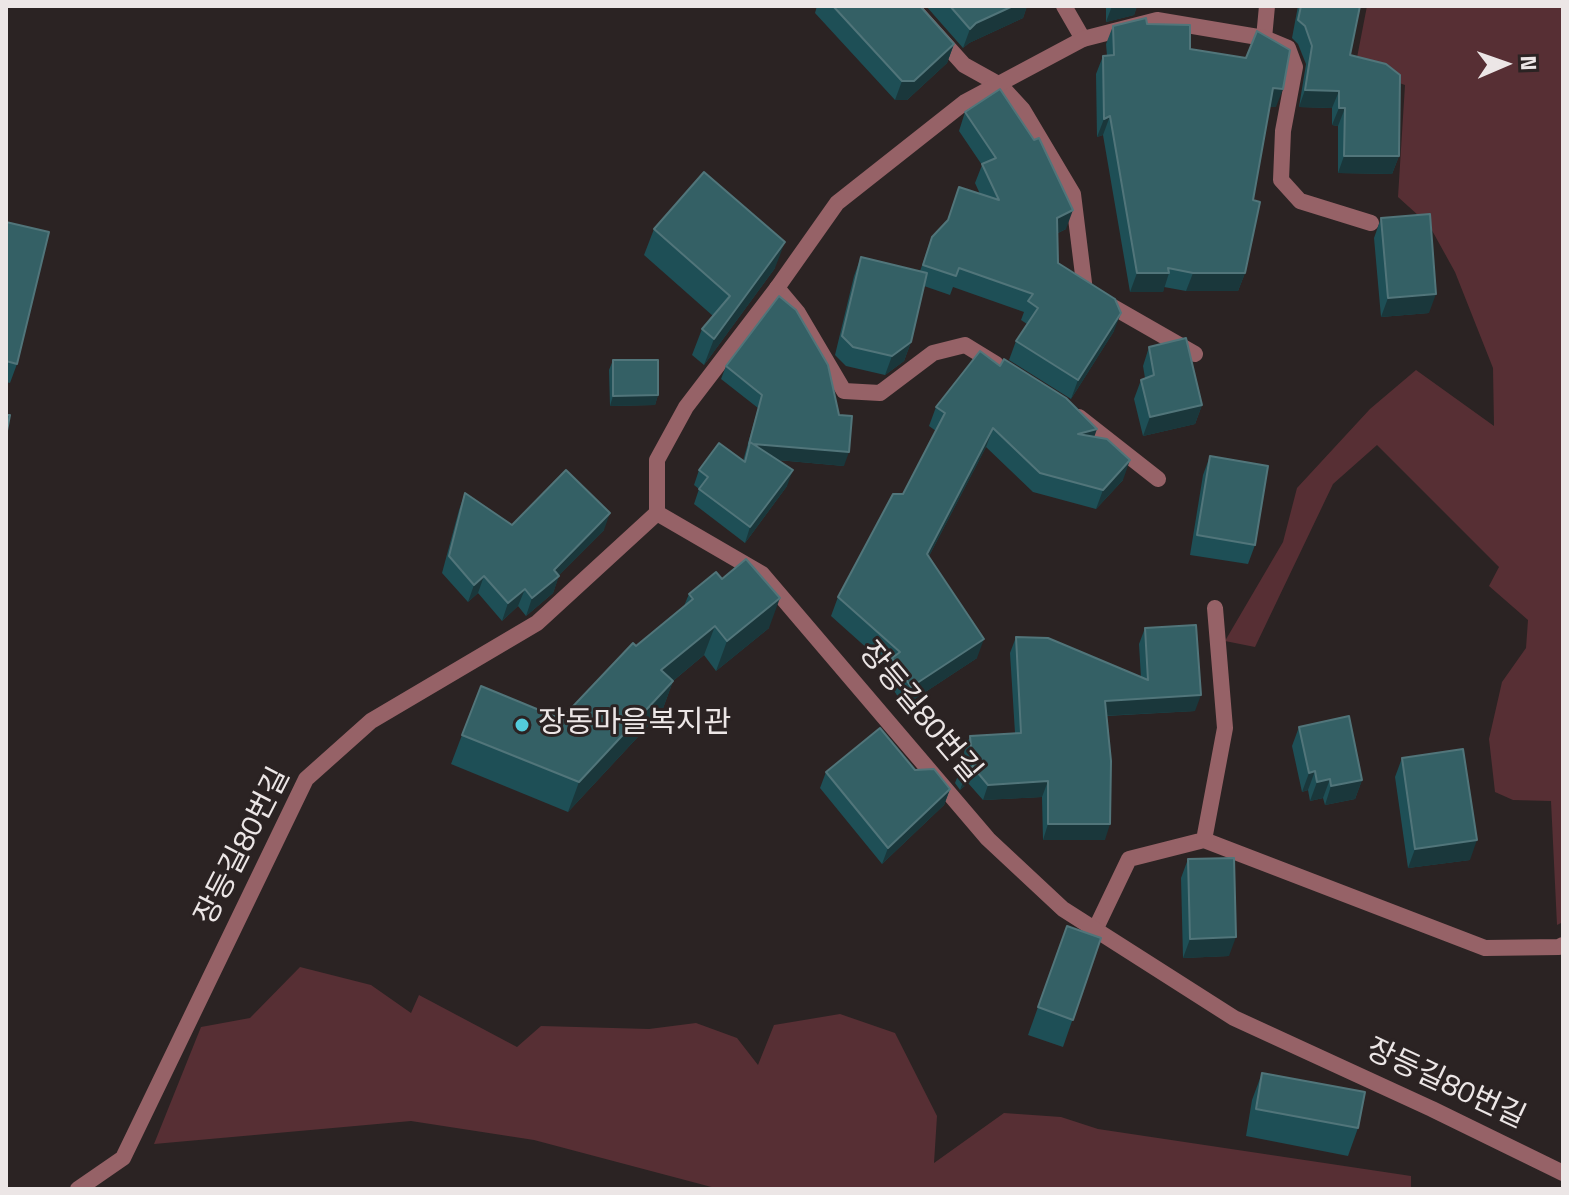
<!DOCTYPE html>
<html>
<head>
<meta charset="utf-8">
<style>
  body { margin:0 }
  #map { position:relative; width:1569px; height:1195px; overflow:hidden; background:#2b2323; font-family:"Titillium Web",sans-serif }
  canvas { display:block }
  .frame { position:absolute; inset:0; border:8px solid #ece6e6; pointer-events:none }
  .north { position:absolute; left:1465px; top:24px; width:80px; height:80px; -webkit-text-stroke:6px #2b2323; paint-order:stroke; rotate:88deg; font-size:22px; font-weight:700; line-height:32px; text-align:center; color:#ece6e6 }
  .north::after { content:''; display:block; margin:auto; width:28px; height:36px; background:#ece6e6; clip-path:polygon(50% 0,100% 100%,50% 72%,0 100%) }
</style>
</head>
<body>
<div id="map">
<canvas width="1569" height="1195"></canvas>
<div class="frame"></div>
<div class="north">N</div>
</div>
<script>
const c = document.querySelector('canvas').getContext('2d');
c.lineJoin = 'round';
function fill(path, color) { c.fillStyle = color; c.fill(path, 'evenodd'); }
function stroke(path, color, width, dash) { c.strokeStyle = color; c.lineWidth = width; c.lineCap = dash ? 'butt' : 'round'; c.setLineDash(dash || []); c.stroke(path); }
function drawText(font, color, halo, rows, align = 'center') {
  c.font = font + ' "Titillium Web","Noto Sans KR",sans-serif'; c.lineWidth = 6; c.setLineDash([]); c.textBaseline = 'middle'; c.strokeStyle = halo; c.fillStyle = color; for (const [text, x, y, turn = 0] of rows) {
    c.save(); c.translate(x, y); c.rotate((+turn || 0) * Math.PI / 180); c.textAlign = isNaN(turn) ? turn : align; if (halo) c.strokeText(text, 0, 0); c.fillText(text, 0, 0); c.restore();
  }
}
const green = new Path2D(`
  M1367,6H1563V922L1557,925L1551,801L1513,800L1495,792L1489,739L1502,682L1526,648L1528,620L1489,586L1499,567L1377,445L1333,484L1255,647L1225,641L1283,542L1297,488L1370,409L1416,370L1494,426L1493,368L1455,272L1429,225L1398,197L1405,85L1355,68Z
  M300,967L371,985L411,1013L419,995L517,1047L541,1026L649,1029L696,1023L737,1038L758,1065L774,1025L840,1014L895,1033L937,1116L934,1163L1004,1113L1061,1117L1098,1129L1411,1176V1189H719L534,1140L411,1121L154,1144L201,1027L250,1018Z`);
const lane = new Path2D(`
  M911,6L964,65L1000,85L1023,110L1073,194L1085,291L1195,354
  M1064,6L1083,39
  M1264,38L1267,6
  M777,288L798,313L844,391L880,393L933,353L965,345L996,364
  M1079,417L1158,479
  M1204,840L1485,948L1559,947L1563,945
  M1095,930L1129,859L1204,840L1225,728L1215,608`);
const street = new Path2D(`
  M657,513L762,574L988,839L1063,909L1234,1018L1432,1109L1563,1173
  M78,1189L123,1158L306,779L371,721L537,623L657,513V460L686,407L777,288L837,203L965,102L1083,39L1157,20L1264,38L1288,48L1295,67L1283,131L1281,180L1300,201L1371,223`);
const wall = new Path2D(`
  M817,6H920L954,44L947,63L907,100H895L815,13Z
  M926,6H1027L1023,18L969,43L963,48Z
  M1106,6H1137L1134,15L1106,22Z
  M1298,6H1360L1350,55L1399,156L1392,174L1338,173V126L1332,125V108L1299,107L1306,64L1298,44L1292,38Z
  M1147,24L1190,49L1276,107H1270L1253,200L1245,273L1238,291H1186L1164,287L1163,292H1130L1103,135L1097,137L1096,74L1103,56H1107L1106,44L1113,26Z
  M965,112L1066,229L1058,233V263L1114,331L1071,399L1009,360L1016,341L1027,324L1021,320L1024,312L953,287L950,295L924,286L911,342L904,361L885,375L846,366L835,355L854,276L861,257L920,271L932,237L980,194L975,183L982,165L959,131Z
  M1381,218L1429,313L1381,317L1374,238Z
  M6,222L17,364L10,383L6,382Z
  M654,229L775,268L704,365L692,355L702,329L713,316L644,255Z
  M779,296L844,466L777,460L787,486L745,543L694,504L699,489L694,485L699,470L743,461L758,408L721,379L726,366Z
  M1149,347L1202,405L1195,424L1143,436L1134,399L1141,380L1145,378L1143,366Z
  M613,360L658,395L655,405L610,406L609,370Z
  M936,407L1094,437L1123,480L1096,509L1033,492L986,447L929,556L977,658L904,706L885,677L888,667L831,616L838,597L903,494L936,431L929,426Z
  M1210,456L1255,545L1248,564L1190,555L1203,475Z
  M465,493L512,525L604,530L559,575L553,593L526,616L518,606L502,621L478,593L468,602L442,573L459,510Z
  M689,594L769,628L716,671L704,655L673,681L662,711L568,812L451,764L462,735L561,719L636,646L684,606Z
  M1145,628L1195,711L1106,716L1105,840H1043L1042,797L983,800L968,783L960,790L955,783L961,768L966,767L964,752L970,736L1015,733L1010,653L1016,637L1141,678L1139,644Z
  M1299,727L1362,780L1355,799L1325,805L1323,798L1310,801L1308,790L1302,792L1292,746Z
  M1402,758L1470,860L1408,868L1395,777Z
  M915,770L950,789L944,805L882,864L820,788L826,772Z
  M1188,859L1229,956L1183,958L1181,878Z
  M1067,926L1101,938L1063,1047L1028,1035Z
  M1262,1073L1358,1128L1348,1156L1246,1136L1252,1100Z`);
const shadedWall = new Path2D(`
  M1013,6H1027L1023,18L969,43L963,48L970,29L976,23Z
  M1112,6H1137L1134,15L1106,22Z
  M954,44L947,63L907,100H895L902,81Z
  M1273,88L1283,89L1276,107H1267Z
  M1305,90L1339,91L1332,108L1299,107Z
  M1339,108H1345L1338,126L1332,125Z
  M1110,116L1103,135L1097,137L1104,119Z
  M1344,156H1399L1392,174L1338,173Z
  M1073,210L1066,229L1051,236L1057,218Z
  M785,242L775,268L704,365L714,339Z
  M1137,273H1169L1163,292H1130Z
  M1193,273H1245L1238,291H1186Z
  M1436,294L1429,313L1381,317L1388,298Z
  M1121,313L1114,331L1071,399L1078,380Z
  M911,342L904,361L885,375L892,356Z
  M658,395L655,405L610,406L613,396Z
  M1202,405L1195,424L1143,436L1150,417Z
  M993,428L986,447L920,573L927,554Z
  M1097,429L1090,449L1078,434Z
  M750,444L849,452L844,466L746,457Z
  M1130,460L1123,480L1096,509L1103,490Z
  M793,470L787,486L745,543L750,527Z
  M610,513L604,530L552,582L559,576L553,593L526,616L532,598L554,570Z
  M484,576L478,593L468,602L474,585Z
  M525,589L518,606L502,621L508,603Z
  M780,598L769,628L716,671L727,641Z
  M715,626L704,655L650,700L661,670Z
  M984,639L977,658L904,706L911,687Z
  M673,681L662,711L568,812L579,782Z
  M1201,695L1195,711L1099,716L1105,701Z
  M973,767L968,783L960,790L966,774Z
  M1315,771L1308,790L1302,792L1309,773Z
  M1330,779L1323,798L1310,801L1317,782Z
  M1362,780L1355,799L1325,805L1331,786Z
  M1048,781L1042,797L983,800L988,785Z
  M950,789L944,805L882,864L888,848Z
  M1048,824H1110L1105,840H1043Z
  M1477,840L1470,860L1408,868L1415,849Z
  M1236,937L1229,956L1183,958L1190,939Z`);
const building = new Path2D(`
  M833,6H920L954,44L914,81H902Z
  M950,6H1013L976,23L970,29Z
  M1301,6H1360L1350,55L1386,64L1400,75L1399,156H1344L1345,108H1339V91L1305,90L1312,46L1305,26L1298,20Z
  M1146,18L1147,24L1190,25V49L1246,58L1257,31L1290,50L1283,89L1273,88L1253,200L1260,202L1245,273H1193L1168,268L1169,273H1137L1110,116L1104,119L1103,56L1114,55L1113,26Z
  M1000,89L1034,140L1039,138L1073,210L1057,218L1058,263L1115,299L1121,313L1078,380L1016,341L1038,308L1028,301L1033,294L959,268L956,276L923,265L932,237L948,220L959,187L999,200L982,164L996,158L965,112Z
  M704,172L785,242L714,339L702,329L730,296L654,229Z
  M1430,214L1436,294L1388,298L1381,218Z
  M6,222L49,232L17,364L6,361Z
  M861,257L927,273L911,342L892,356L853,347L842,336Z
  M779,296L796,310L828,365L839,415L852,416L849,452L753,444L750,442L749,444L762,395L726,366Z
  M1186,338L1202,405L1150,417L1141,380L1154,375L1149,347Z
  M980,351L1000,366L1004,359L1066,398L1097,429L1078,434L1107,439L1130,460L1103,490L1040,473L993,428L927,554L984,639L911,687L892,658L900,652L838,597L893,494H903L945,413L936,407Z
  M613,360H658V395L613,396Z
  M6,415H10L6,436Z
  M750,442L793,470L750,527L699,489L708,477L699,470L719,443L745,462Z
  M1210,456L1268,466L1255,545L1197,535Z
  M566,470L610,513L554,570L559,576L532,598L525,589L508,603L484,576L474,585L449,556L465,493L512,525Z
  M746,559L780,598L727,641L715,626L661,670L673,681L579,782L462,735L481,686L561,719L633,643L636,646L693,599L689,594L716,572L722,579Z
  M1196,625L1201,695L1105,701L1111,761L1110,824H1048V781L988,785L973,767L966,774L961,768L973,767L970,736L1021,733L1016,637L1048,638L1148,680L1145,628Z
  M1349,716L1362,780L1331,786L1330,779L1317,782L1315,771L1309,773L1299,727Z
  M880,728L915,770L934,769L950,789L888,848L826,772Z
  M1463,749L1477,840L1415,849L1402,758Z
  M1234,858L1236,937L1190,939L1188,859Z
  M1067,926L1101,938L1073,1020L1038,1007Z
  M1262,1073L1365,1092L1358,1128L1256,1109Z`);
const markers = [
  [522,725,8,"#53cbdb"]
];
const streetNames = [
  ["장등길80번길",919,713,50],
  ["장등길80번길",244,847,-63],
  ["장등길80번길",1445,1085,25]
];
const poiNames = [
  ["장동마을복지관",538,725]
];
fill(green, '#572f34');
stroke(lane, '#966267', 16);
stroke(street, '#966267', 16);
fill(wall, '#1e4f56');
fill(shadedWall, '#1a373b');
fill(building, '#346065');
stroke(building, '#51757a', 2);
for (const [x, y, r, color] of markers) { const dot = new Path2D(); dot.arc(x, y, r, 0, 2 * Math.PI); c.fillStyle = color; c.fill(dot); stroke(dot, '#2b2323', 3); }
drawText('30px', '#ece6e6', '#2b2323', streetNames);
drawText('30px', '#ece6e6', '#2b2323', poiNames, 'left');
</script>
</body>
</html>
